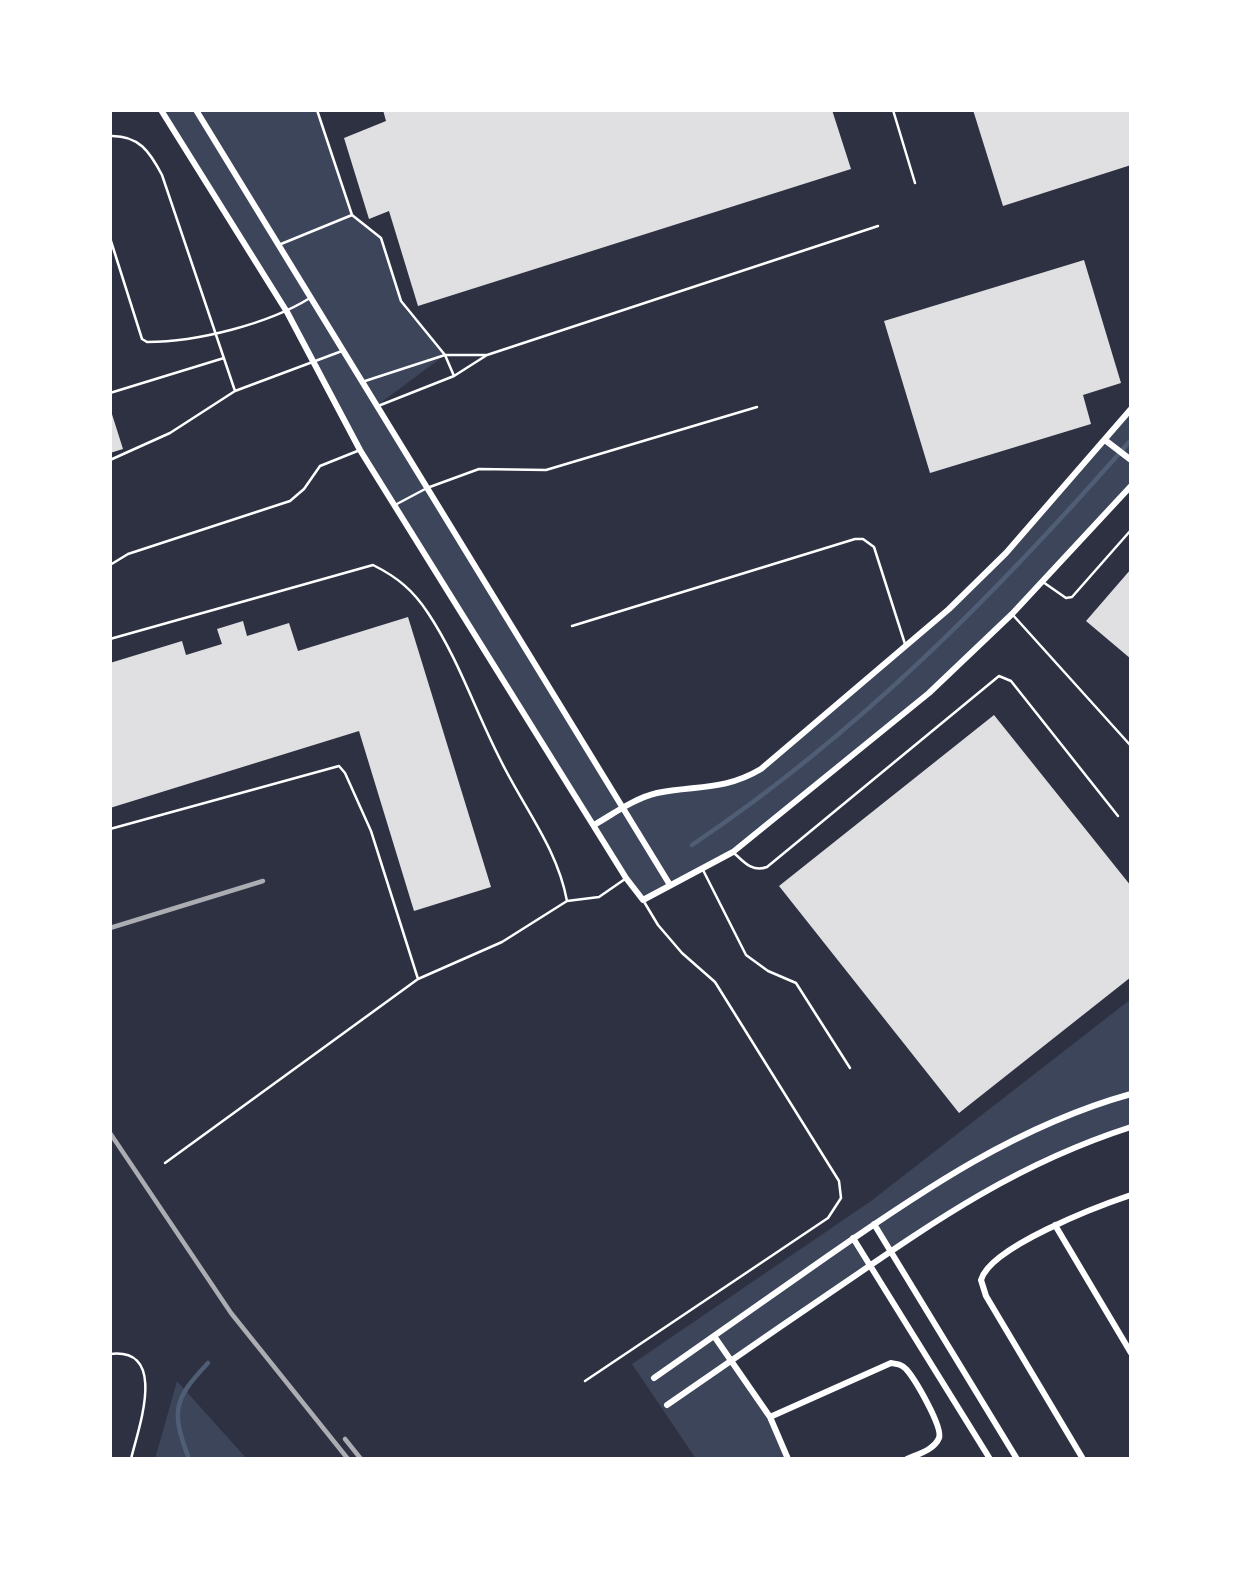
<!DOCTYPE html>
<html>
<head>
<meta charset="utf-8">
<style>
  body { margin:0 }
  #map { position:relative; width:1241px; height:1569px; overflow:hidden; background:#2d3142; font-family:Arial,sans-serif }
  canvas { display:block }
  .frame { position:absolute; inset:0; border:112px solid #fff; pointer-events:none }
</style>
</head>
<body>
<div id="map">
<canvas width="1241" height="1569"></canvas>
<div class="frame"></div>
</div>
<script>
const c = document.querySelector('canvas').getContext('2d');
c.lineJoin = 'round';
function fill(path, color) { c.fillStyle = color; c.fill(path, 'evenodd'); }
function stroke(path, color, width, dash) { c.strokeStyle = color; c.lineWidth = width; c.lineCap = dash ? 'butt' : 'round'; c.setLineDash(dash || []); c.stroke(path); }
const green = new Path2D(`
  M161,110H317L352,215L381,238L405,309L445,355L375,407L623,808L650,796L743,780L906,647L1006,553L1131,409V486L1043,582L929,693L733,852L643,900L360,450L316,361Z
  M1131,999V1129L1013,1174L891,1251L875,1224L854,1238L870,1265L731,1361L770,1417L788,1459H696L632,1364L871,1201Z
  M177,1381L247,1459H155Z`);
const stream = new Path2D(`
  M692,845C859,733 999,591 1131,440
  M189,1459C171,1411 173,1400 208,1363`);
const building = new Path2D(`
  M383,110H832L851,169L418,306L389,211L369,219L344,138L386,121Z
  M973,110H1131V165L1003,206Z
  M1084,260L1121,383L1083,395L1091,424L930,473L884,321Z
  M110,408L123,449L110,453Z
  M1131,569V659L1086,621Z
  M408,617L491,887L414,911L359,731L110,808V663L182,641L186,655L222,644L217,629L243,621L247,636L289,623L298,651Z
  M994,715L1131,886V977L959,1113L779,886Z`);
const service = new Path2D(`
  M317,110L352,215L381,238L401,301L445,355L454,376
  M893,110L915,183
  M110,136C139,135 150,152 162,175L235,391L170,433L110,460
  M110,238L142,339L147,342C197,342 268,324 310,298
  M281,244L352,215
  M362,382L445,355H487
  M235,391L342,351
  M110,393L224,358
  M378,406L454,376L487,355L878,226
  M395,505L427,488L479,469L546,470L757,407
  M110,565L128,554L290,501L304,489L320,466L360,450
  M1043,582L1066,598L1072,597L1131,530
  M1012,614L1131,746
  M572,626L855,539H863L874,547L905,644
  M110,639L373,565C397,577 413,590 428,613C458,658 475,710 499,757C523,807 557,847 567,901
  M110,829L339,766L345,773L371,831L418,979
  M733,852C743,861 752,873 767,867L999,676L1011,681L1118,816
  M703,870L746,955L768,971L796,983L850,1068
  M165,1163L418,979L502,942L567,901L599,897L625,879
  M110,1354C169,1347 138,1429 131,1459
  M585,1381L828,1218L841,1198L839,1181L715,982L682,953L658,925L643,900`);
const minor = new Path2D(`
  M161,110L287,312L360,450L626,878L643,900L733,852L929,693L1012,614L1131,486
  M196,110L670,885
  M1105,440L1131,460
  M594,825C613,814 635,798 657,793C696,785 724,791 761,769L949,609L1006,553L1131,409
  M874,1224L1017,1459
  M1055,1225L1131,1353
  M853,1238L990,1459
  M714,1336L770,1417L788,1459
  M654,1378C712,1337 770,1297 828,1256C923,1190 1019,1125 1131,1094
  M667,1405C726,1364 784,1324 843,1284C939,1218 1019,1163 1131,1127
  M770,1417L891,1363C897,1364 901,1364 906,1369C915,1379 943,1427 939,1438C934,1450 918,1454 907,1459
  M1083,1459L986,1296L981,1280C990,1247 1098,1206 1131,1195`);
const rail = new Path2D(`
  M110,928L263,881
  M110,1133L231,1313L348,1459
  M345,1439L361,1459`);
fill(green, '#3c4559');
stroke(stream, '#4f5d75', 4.5);
fill(building, '#e0e0e3');
stroke(service, '#fff', 2.5);
stroke(minor, '#fff', 6);
stroke(rail, '#abadb3', 4.5);
</script>
</body>
</html>
